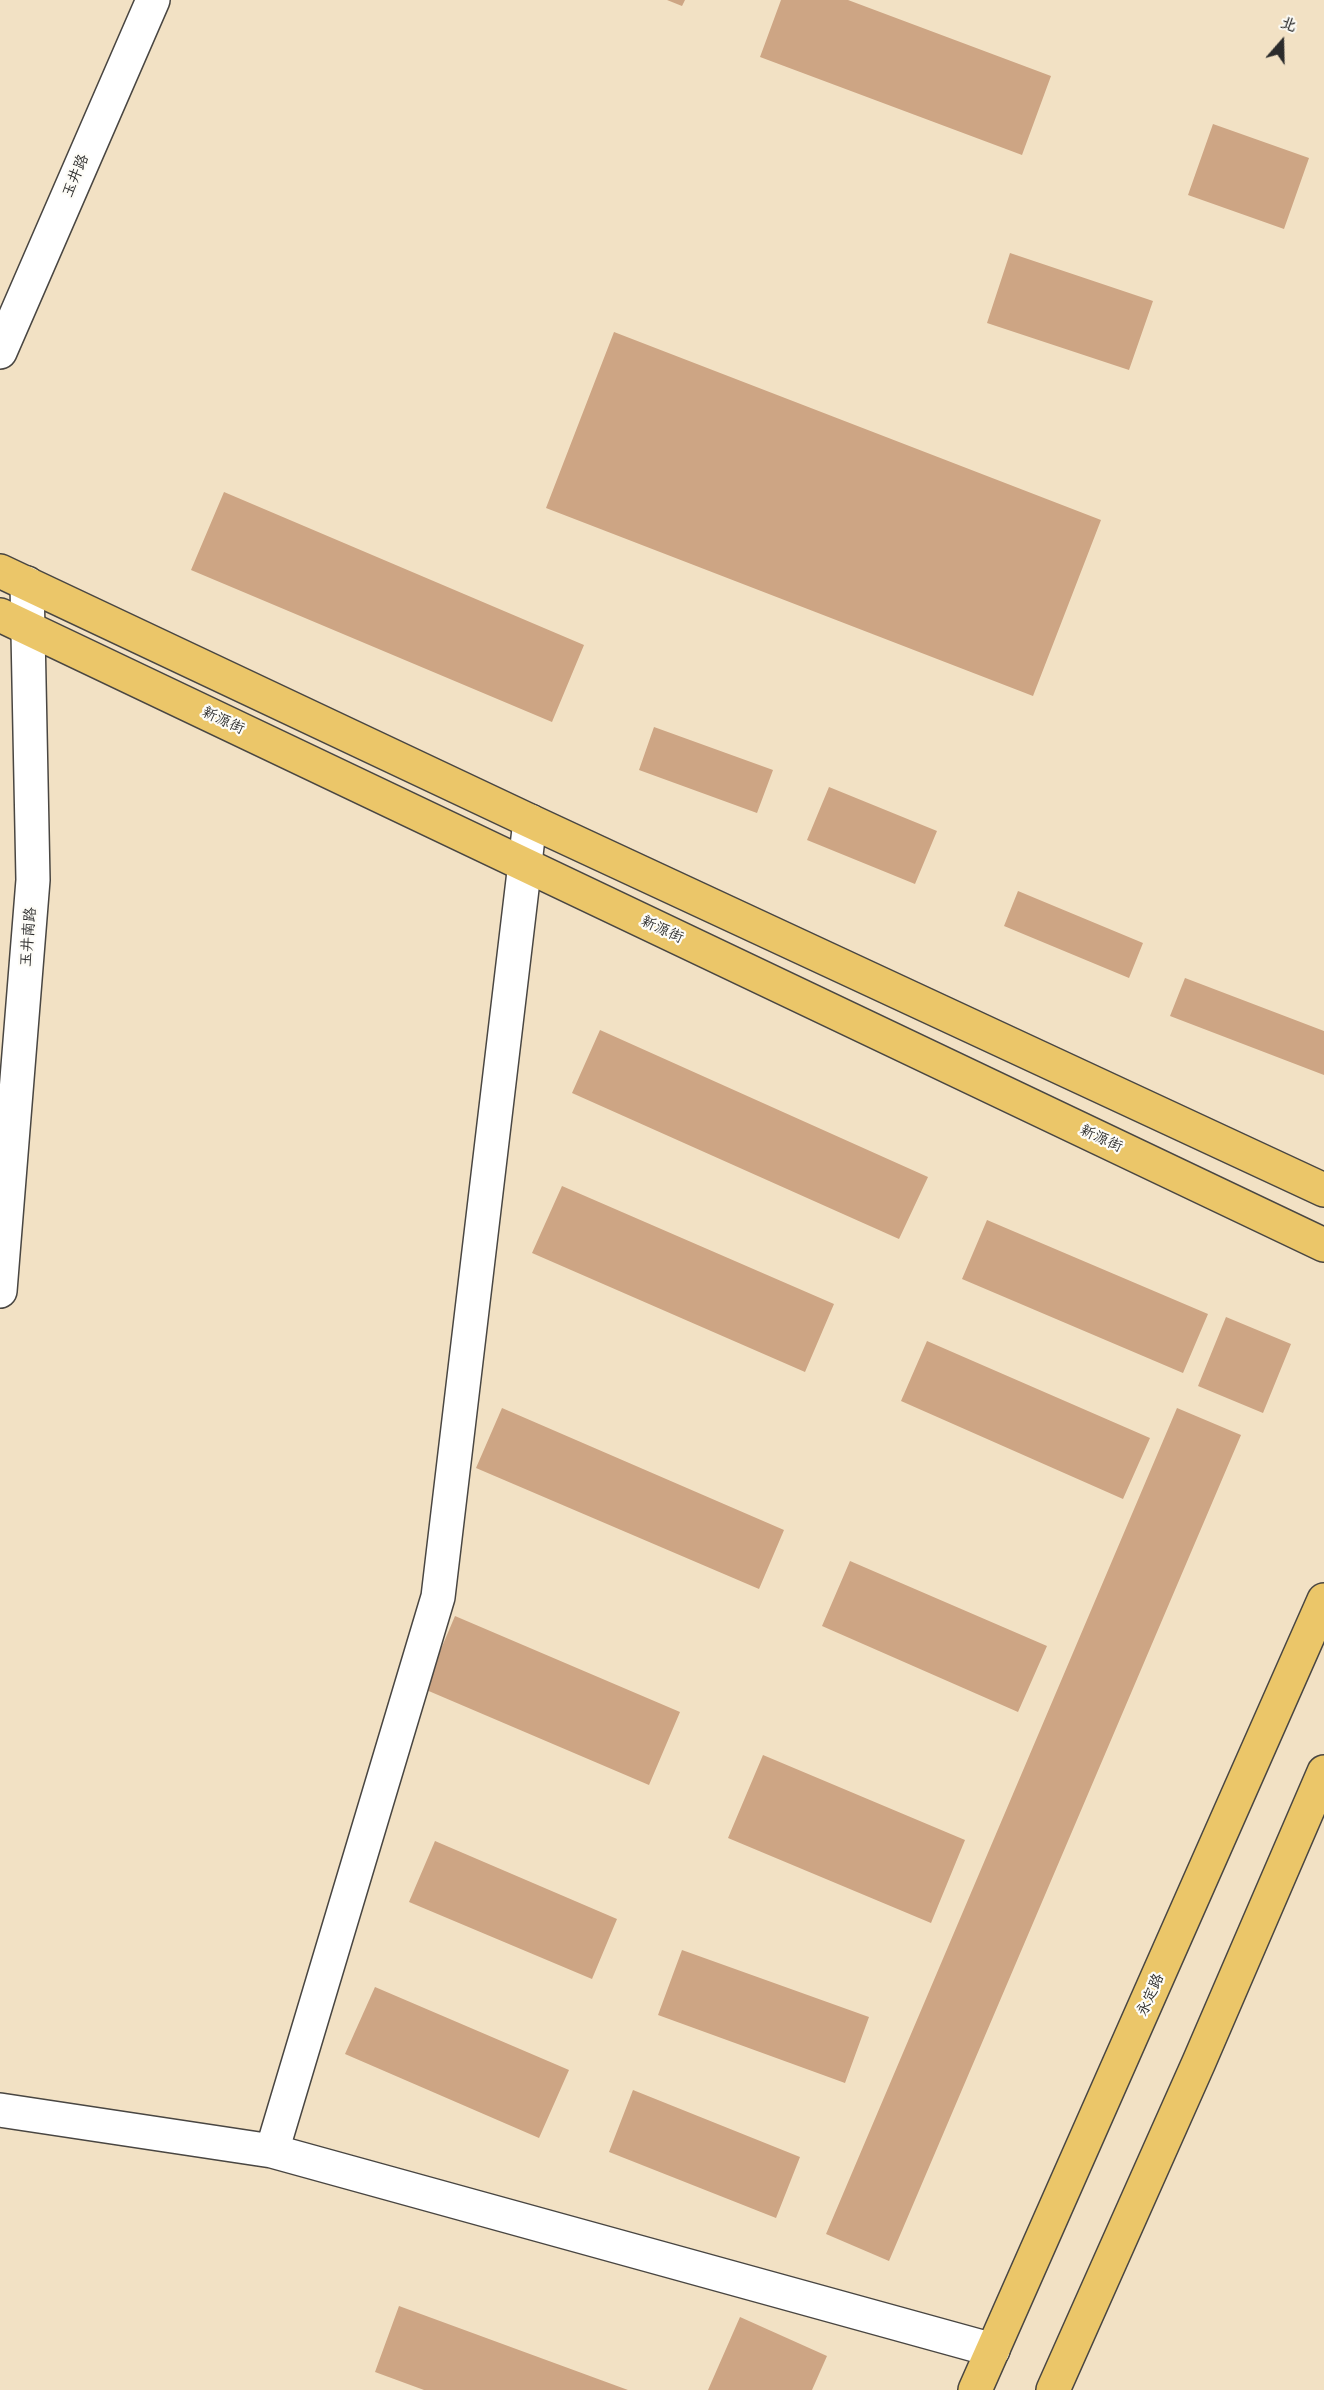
<!DOCTYPE html>
<html>
<head>
<meta charset="utf-8">
<style>
  body { margin:0 }
  #map { position:relative; width:1324px; height:2390px; overflow:hidden; background:#f2e1c4; font-family:"Balsamiq Sans","LXGW WenKai TC",sans-serif }
  canvas { display:block }
  .north { position:absolute; left:1252px; top:12px; width:60px; height:60px; -webkit-text-stroke:4px #fdfcf7; paint-order:stroke; rotate:20deg; font-size:16px; font-weight:700; line-height:24px; text-align:center; color:#2b2b2b }
  .north::after { content:''; display:block; margin:auto; width:21px; height:27px; background:#2b2b2b; clip-path:polygon(50% 0,100% 100%,50% 72%,0 100%) }
</style>
</head>
<body>
<div id="map">
<canvas width="1324" height="2390"></canvas>
<div class="north">北</div>
</div>
<script>
const c = document.querySelector('canvas').getContext('2d');
c.lineJoin = 'round';
function fill(path, color) { c.fillStyle = color; c.fill(path, 'evenodd'); }
function stroke(path, color, width, dash) { c.strokeStyle = color; c.lineWidth = width; c.lineCap = dash ? 'butt' : 'round'; c.setLineDash(dash || []); c.stroke(path); }
function drawText(font, color, halo, rows, align = 'center') {
  c.font = font + ' "Balsamiq Sans","LXGW WenKai TC",sans-serif'; c.lineWidth = 4.5; c.setLineDash([]); c.textBaseline = 'middle'; c.strokeStyle = halo; c.fillStyle = color; for (const [text, x, y, turn = 0] of rows) {
    c.save(); c.translate(x, y); c.rotate((+turn || 0) * Math.PI / 180); c.textAlign = isNaN(turn) ? turn : align; if (halo) c.strokeText(text, 0, 0); c.fillText(text, 0, 0); c.restore();
  }
}
const building = new Path2D(`
  M667,0H685L682,6Z
  M781,0H848L1051,76L1022,155L760,57Z
  M1213,124L1309,158L1284,229L1188,195Z
  M1010,253L1153,301L1129,370L987,323Z
  M614,332L1101,520L1033,696L546,508Z
  M224,492L584,645L552,722L191,570Z
  M654,727L773,770L757,813L639,770Z
  M829,787L937,831L915,884L807,840Z
  M1018,891L1143,943L1129,978L1004,926Z
  M1185,978L1324,1031V1075L1170,1016Z
  M600,1030L928,1177L899,1239L572,1093Z
  M562,1186L834,1304L805,1372L532,1253Z
  M987,1220L1208,1314L1183,1373L962,1279Z
  M1226,1317L1291,1344L1263,1413L1198,1386Z
  M927,1341L1150,1438L1123,1499L901,1401Z
  M502,1408L784,1530L759,1589L476,1468Z
  M1177,1408L1241,1435L889,2261L826,2234Z
  M850,1561L1047,1646L1018,1712L822,1626Z
  M455,1616L680,1712L649,1785L424,1689Z
  M763,1755L965,1840L931,1923L728,1838Z
  M435,1841L617,1919L592,1979L409,1902Z
  M682,1950L869,2017L845,2083L658,2015Z
  M375,1987L569,2070L539,2138L345,2054Z
  M633,2090L800,2157L776,2218L609,2152Z
  M399,2306L628,2390H424L375,2372Z
  M740,2317L827,2356L812,2390H708Z`);
const minor = new Path2D(`
  M0,352L153,0
  M0,1291L33,880L27,583
  M0,2110L272,2151L993,2350
  M272,2151L438,1597L530,821`);
const major = new Path2D(`
  M0,571L530,821L1324,1190
  M0,615L1324,1245`);
const highway = new Path2D(`
  M975,2390L1324,1600
  M1053,2390L1199,2062L1324,1772`);
const streetNames = [
  ["玉井路",76,176,-67],
  ["新源街",223,721,25],
  ["新源街",662,930,25],
  ["玉井南路",29,937,-85],
  ["新源街",1101,1139,25],
  ["永定路",1151,1995,-66]
];
fill(building, '#cda584');
stroke(minor, '#494642', 36);
stroke(major, '#494642', 36);
stroke(highway, '#494642', 36);
stroke(minor, '#fff', 33);
stroke(major, '#ebc669', 33);
stroke(highway, '#ebc669', 33);
drawText('15px', '#2b2b2b', '#fdfcf7', streetNames);
</script>
</body>
</html>
